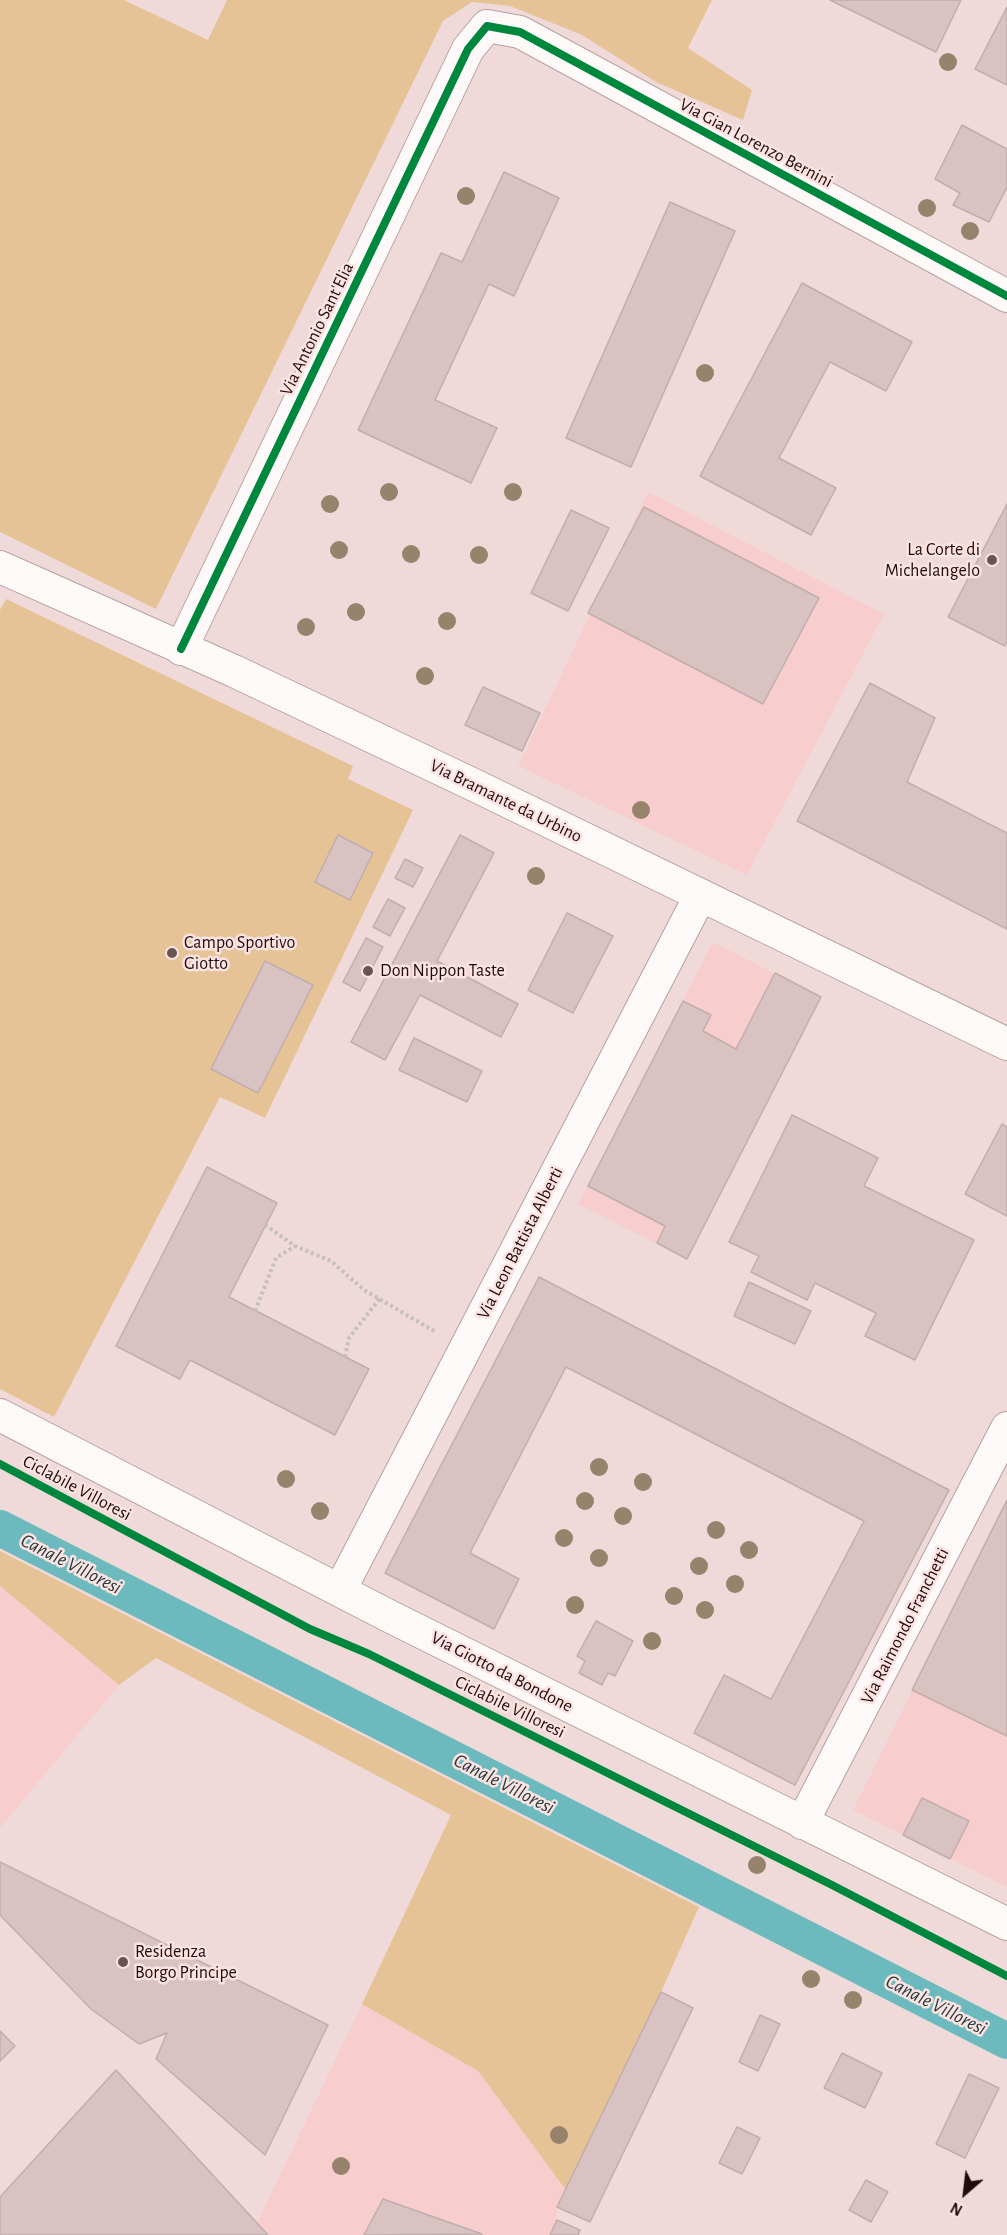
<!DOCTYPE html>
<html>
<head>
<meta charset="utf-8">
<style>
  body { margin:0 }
  #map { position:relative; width:1007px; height:2235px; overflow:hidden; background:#efdad9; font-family:"Alegreya Sans",sans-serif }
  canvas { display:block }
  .north { position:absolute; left:935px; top:2163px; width:60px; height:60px; -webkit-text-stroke:4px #fce2e1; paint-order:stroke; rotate:208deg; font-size:16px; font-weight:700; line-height:24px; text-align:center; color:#210c0c }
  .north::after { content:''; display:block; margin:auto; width:21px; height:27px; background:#210c0c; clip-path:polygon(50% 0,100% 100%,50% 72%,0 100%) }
</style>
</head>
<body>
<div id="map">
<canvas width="1007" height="2235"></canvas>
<div class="north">N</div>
</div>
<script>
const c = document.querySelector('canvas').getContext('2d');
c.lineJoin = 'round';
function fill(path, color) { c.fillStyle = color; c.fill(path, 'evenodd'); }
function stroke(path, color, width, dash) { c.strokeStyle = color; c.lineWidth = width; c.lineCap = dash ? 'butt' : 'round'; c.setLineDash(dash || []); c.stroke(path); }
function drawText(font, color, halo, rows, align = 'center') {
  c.font = font + ' "Alegreya Sans",sans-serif'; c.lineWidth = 5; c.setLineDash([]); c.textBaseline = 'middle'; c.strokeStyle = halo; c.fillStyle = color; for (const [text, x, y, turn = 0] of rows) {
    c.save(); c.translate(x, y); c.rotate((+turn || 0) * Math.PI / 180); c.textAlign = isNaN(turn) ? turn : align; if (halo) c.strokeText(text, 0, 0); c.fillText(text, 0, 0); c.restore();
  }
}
const built = new Path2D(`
  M648,492L884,614L747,875L518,766Z
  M713,942L821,997L687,1259L578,1204Z
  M1007,1500V1887L853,1810Z
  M0,1586L119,1685L0,1828Z
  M362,2004L478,2071L566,2190L557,2207V2220L550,2235H0V2197L116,2070L257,2223Z`);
const green = new Path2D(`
  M0,0H124L208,40L227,0H712L688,48L752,90L743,120L656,82L582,35L510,6L472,2L443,21L156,609L0,532Z
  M6,599L353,766L348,779L413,810L265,1118L220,1097L54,1417L0,1389V610Z
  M0,1551L699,1907L661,1992L566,2190L478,2071L362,2004L451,1815L156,1658L119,1685L0,1586Z`);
const canal = new Path2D(`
  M0,1528L1007,2041`);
const building = new Path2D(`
  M830,0H961L936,52Z
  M1007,7V85L975,69Z
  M962,125L1007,149V187L989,222L953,205L960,193L935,179Z
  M504,172L559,198L514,296L489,284L435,400L497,428L471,483L358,430L441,253L462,262Z
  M670,202L735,231L631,467L566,438Z
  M802,283L912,342L886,391L830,362L779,458L836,488L811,535L700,476Z
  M1007,504V641L1005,646L948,617Z
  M644,507L819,598L763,704L588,613Z
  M571,510L609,528L568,611L531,593Z
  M870,683L935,718L907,782L1007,833V929L797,821Z
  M483,687L540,713L522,751L465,725Z
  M338,835L373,853L350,900L315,882Z
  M460,835L494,853L437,961L518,1004L501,1037L420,995L385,1060L351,1042Z
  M405,859L423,868L413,887L395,878Z
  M388,899L405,908L390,936L373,927Z
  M567,913L613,936L573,1013L528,990Z
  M366,938L383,947L360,991L343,982Z
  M265,961L313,985L258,1093L211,1069Z
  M775,973L821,997L687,1259L657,1243L665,1226L588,1186L683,1001L711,1015L703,1031L736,1049Z
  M414,1038L482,1071L467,1102L399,1070Z
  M792,1115L878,1158L864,1186L974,1240L915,1360L865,1336L876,1313L815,1283L807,1300L751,1272L759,1256L729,1242Z
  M1002,1124L1007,1127V1216L965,1194Z
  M207,1167L277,1203L229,1297L369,1369L335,1435L190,1360L180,1379L116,1346Z
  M539,1277L949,1490L795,1785L694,1733L724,1675L771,1699L864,1521L566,1367L470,1553L519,1579L494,1629L385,1573Z
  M749,1282L811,1311L795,1344L734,1316Z
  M1007,1500V1736L912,1690Z
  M596,1621L633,1641L615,1676L608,1673L602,1685L579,1673L585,1661L577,1656Z
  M922,1798L969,1821L950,1859L903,1835Z
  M0,1862L328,2025L265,2155L156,2059L167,2033L139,2044L91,2009L0,1915Z
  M661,1992L693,2008L590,2222L557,2207Z
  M760,2015L780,2024L758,2071L739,2062Z
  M0,2031L15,2046L0,2061Z
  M842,2053L882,2073L865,2108L824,2088Z
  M116,2070L257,2223L268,2235H0V2197Z
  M969,2074L999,2088L965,2158L936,2144Z
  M737,2127L760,2138L742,2174L719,2163Z
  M866,2180L888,2192L871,2222L849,2210Z
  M383,2199L482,2234L364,2235Z
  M557,2220L580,2230L578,2235H550Z`);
const path = new Path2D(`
  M265,1225L295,1246L331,1261L364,1290L436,1332
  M255,1311L276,1258L295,1246
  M345,1357L349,1338L380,1298`);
const street = new Path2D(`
  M0,567L234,671L474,785L1007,1044
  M181,649L468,49L487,26L520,32L1007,296
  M0,1415L389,1616L1007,1924
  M340,1590L700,896
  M802,1823L1007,1428`);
const cycleway = new Path2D(`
  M181,649L468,49L487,26L520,32L1007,296
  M0,1464L310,1629L369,1654L832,1885L1007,1976`);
const trees = [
  [948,62],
  [466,196],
  [927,208],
  [970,231],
  [705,373],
  [389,492],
  [513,492],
  [330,504],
  [339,550],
  [411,554],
  [479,555],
  [356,612],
  [447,621],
  [306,627],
  [425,676],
  [641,810],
  [536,876],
  [599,1467],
  [286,1479],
  [643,1482],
  [585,1501],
  [320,1511],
  [623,1516],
  [716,1530],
  [564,1538],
  [749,1550],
  [599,1558],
  [699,1566],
  [735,1584],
  [674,1596],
  [575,1605],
  [705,1610],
  [652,1641],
  [757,1865],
  [811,1979],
  [853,2000],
  [559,2135],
  [341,2166]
];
const markers = [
  [992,560,6,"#695454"],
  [172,953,6,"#695454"],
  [368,971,6,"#695454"],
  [123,1962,6,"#695454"]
];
const streetNames = [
  ["Via Gian Lorenzo Bernini",756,143,28],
  ["Via Antonio Sant'Elia",317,329,-64],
  ["Via Bramante da Urbino",506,801,26],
  ["Via Leon Battista Alberti",520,1243,-63],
  ["Ciclabile Villoresi",77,1488,28],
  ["Via Raimondo Franchetti",905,1626,-63],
  ["Via Giotto da Bondone",502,1672,27],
  ["Ciclabile Villoresi",510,1707,26]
];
const poiNames = [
  ["La Corte di",980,550,"right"],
  ["Michelangelo",980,571,"right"],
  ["Campo Sportivo",184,943],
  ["Giotto",184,964],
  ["Don Nippon Taste",380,971],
  ["Residenza",135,1952],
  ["Borgo Principe",135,1973]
];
const waterNames = [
  ["Canale Villoresi",71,1564,27],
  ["Canale Villoresi",504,1784,27],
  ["Canale Villoresi",936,2005,27]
];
fill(built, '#f7cecd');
fill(green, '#e6c396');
stroke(canal, '#6dbabe', 36);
fill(building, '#d8c3c2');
stroke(building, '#c1adac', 1.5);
stroke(street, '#b6a2a1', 34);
stroke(path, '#c7bebe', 4, [3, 3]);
stroke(street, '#fdf9f9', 32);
stroke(cycleway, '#00873e', 8);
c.fillStyle = '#97826b';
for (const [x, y] of trees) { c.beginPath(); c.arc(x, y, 9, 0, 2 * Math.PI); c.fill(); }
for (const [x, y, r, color] of markers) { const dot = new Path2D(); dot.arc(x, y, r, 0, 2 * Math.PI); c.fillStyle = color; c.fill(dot); stroke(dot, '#fce2e1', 2); }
drawText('18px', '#210c0c', '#fce2e1', streetNames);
drawText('18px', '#210c0c', '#fce2e1', poiNames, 'left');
drawText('italic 20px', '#223b3d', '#fce2e1', waterNames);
</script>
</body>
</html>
